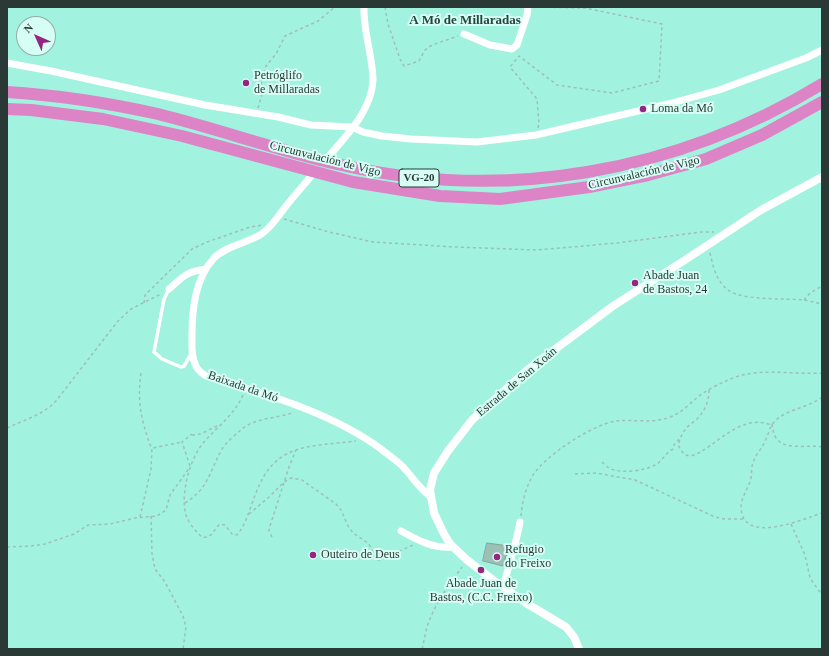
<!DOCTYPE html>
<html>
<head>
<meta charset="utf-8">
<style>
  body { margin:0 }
  #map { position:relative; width:829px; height:656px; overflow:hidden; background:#d7fef4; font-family:"Times New Roman",serif }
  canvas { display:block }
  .frame { position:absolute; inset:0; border:8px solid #2a3935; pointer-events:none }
  .north { position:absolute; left:16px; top:16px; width:40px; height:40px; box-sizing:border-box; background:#d7fef4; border:1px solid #92afa8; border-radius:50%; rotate:315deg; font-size:11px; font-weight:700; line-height:16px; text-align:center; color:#2a3935 }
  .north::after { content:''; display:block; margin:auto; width:14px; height:18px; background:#962482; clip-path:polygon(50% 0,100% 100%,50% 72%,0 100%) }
</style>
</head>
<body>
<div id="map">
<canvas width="829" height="656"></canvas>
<div class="frame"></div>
<div class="north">N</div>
</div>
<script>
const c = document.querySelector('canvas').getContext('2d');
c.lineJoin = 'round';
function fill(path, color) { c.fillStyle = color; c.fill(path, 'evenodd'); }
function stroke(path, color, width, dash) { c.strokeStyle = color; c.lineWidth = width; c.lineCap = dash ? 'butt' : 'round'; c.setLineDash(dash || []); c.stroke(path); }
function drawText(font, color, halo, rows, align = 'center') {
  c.font = font + ' "Times New Roman",serif'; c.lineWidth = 4; c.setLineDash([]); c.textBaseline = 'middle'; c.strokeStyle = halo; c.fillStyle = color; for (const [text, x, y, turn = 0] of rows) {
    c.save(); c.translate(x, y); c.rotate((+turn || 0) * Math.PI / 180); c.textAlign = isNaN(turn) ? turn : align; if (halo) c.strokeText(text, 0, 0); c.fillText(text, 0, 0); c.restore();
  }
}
const green = new Path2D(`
  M7,7H822V649H7ZM24,24H48V48H24Z`);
const building = new Path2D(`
  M487,543L509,546L503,566L483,561Z`);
const path = new Path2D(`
  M385,7L388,24L400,59L404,66L419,61L425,50L432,45L458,36
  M535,7L585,8L662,24L659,81L612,93L557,85L519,56L510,67L537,99L539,124L538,128
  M258,108L262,94L261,86L262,77L266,66L276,54L285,36L318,21L335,7
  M284,219L329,232L373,242L455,247L537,250L617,243L701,232H714
  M710,253C713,266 716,281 728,290C742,301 786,298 804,300C810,301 816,303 822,304
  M804,300L810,293L822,286
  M144,303L145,295L192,249L207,242L250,227L262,225
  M141,373C137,402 141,418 150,445L153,448L182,442
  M709,390C709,401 705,411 697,419C693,423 688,425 685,430C681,434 680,440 678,445C680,448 682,453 686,455C704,462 736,410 771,425
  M243,395C234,415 218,426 204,442C190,458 180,494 186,515C188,522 196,532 202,537C212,539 214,529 220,524L225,525L232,534L237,535C247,523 250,507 256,493C275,442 309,447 356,441
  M822,397C808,408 788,409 776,420C770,425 769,433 766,439C763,447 757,453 754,460C751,466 752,472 751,478C749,488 741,497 741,507C742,546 803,519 822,513
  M772,424C773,429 773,435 777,439C786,451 810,444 822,447
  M7,428C24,420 43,415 56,401L118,321L131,309L161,294
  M192,435C202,436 211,427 221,425
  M602,462C604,464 607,467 609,468C620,474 644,471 655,465C661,463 665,453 673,449L674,445L679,439
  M190,466L182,442L192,434
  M575,474L596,473L635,480L715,517L725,519H744
  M185,503C208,489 209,473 221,451C225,443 235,435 242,429C256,417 278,419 294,412
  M249,514L269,497L284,482L291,478L302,480L336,504L341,510L348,526L353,533L368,543L372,549L375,559L380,560L413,545
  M151,516L152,554L155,569L165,582L183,616L186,627L183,649
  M521,516C522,502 526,487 533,475C545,456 593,424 616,421C633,419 653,424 670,417C682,413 690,403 699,396C707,390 717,385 726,381C756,366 790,375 822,373
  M140,517L151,469L152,447
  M791,524L805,555L810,578L822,595
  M272,537L269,531L270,526L289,467L296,450
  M7,547L31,546L45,544L74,534L88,525L110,524L135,518L157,516L166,510L170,495L190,467
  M422,649C424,642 425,634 427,627C434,605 449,585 462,567`);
const service = new Path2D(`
  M169,289L164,299L154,352L162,359L181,367L184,366L191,354`);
const minor = new Path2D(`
  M464,34L490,45L512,49L517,45L527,15L528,7
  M7,63L51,71L205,105L278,117L311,125L352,127L363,132L382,136L411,139L477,142L536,135L672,103L719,90L806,58L822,50
  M323,163C343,139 372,112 373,80C373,57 363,31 364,7
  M316,170C305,184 293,197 283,210C276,219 270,229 260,235C246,243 226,246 214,258C195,279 192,309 192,336C192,345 191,357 196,366C198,371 202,373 206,376C265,394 331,412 381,449C388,455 398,461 404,468C414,479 419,488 431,497
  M169,289C183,276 188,271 206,269
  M401,531C417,540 434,549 453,547
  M503,587C509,565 516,544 520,522`);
const tertiary = new Path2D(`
  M579,649L574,637L566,627L526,603L493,580L467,560L450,544L444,534L434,513L430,490L434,473L448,451L472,420L526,371L613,306L685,260L761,210L822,177`);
const motorway = new Path2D(`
  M7,92C58,95 108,103 158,114C218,129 277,150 337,164C504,203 676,173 822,84
  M7,109L31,110L103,119L182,136L353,182L440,196L500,199L589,187L648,175L706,159L762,135L822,102`);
const markers = [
  [246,83,4,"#962482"],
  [643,109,4,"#962482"],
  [635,283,4,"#962482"],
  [313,555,4,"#962482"],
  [497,557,4,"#962482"],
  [481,570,4,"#962482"]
];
const shields = [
  [419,178,40]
];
const shieldNames = [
  ["VG-20",419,178]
];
const poiNames = [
  ["Petróglifo",254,76],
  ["de Millaradas",254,90],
  ["Loma da Mó",651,109],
  ["Abade Juan",643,276],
  ["de Bastos, 24",643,290],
  ["Refugio",505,550],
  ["do Freixo",505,564],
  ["Outeiro de Deus",321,555],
  ["Abade Juan de",481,584,"center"],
  ["Bastos, (C.C. Freixo)",481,598,"center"]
];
const streetNames = [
  ["Circunvalación de Vigo",325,159,14],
  ["Circunvalación de Vigo",644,173,-13],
  ["Estrada de San Xoán",517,382,-40],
  ["Baixada da Mó",243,387,19]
];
const neighbourhoodNames = [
  ["A Mó de Millaradas",465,21]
];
fill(green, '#a1f2df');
fill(building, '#9bc1b7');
stroke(building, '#81a69d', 1);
stroke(path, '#9fbfb6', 1.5, [3, 3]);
stroke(service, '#fff', 3.5);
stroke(minor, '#fff', 7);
stroke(tertiary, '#fff', 8);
stroke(motorway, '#dc84c6', 12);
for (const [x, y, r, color] of markers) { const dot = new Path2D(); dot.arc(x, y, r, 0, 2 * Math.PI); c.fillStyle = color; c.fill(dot); stroke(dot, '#d7fef4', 1.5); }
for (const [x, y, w] of shields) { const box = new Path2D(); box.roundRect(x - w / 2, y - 9, w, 18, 3); c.fillStyle = '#d7fef4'; c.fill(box); stroke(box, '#2a3935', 1); }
drawText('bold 11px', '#2a3935', null, shieldNames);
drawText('12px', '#2a3935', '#d7fef4', poiNames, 'left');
drawText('12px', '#2a3935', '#d7fef4', streetNames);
drawText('bold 13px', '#23463e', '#d7fef4', neighbourhoodNames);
</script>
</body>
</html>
